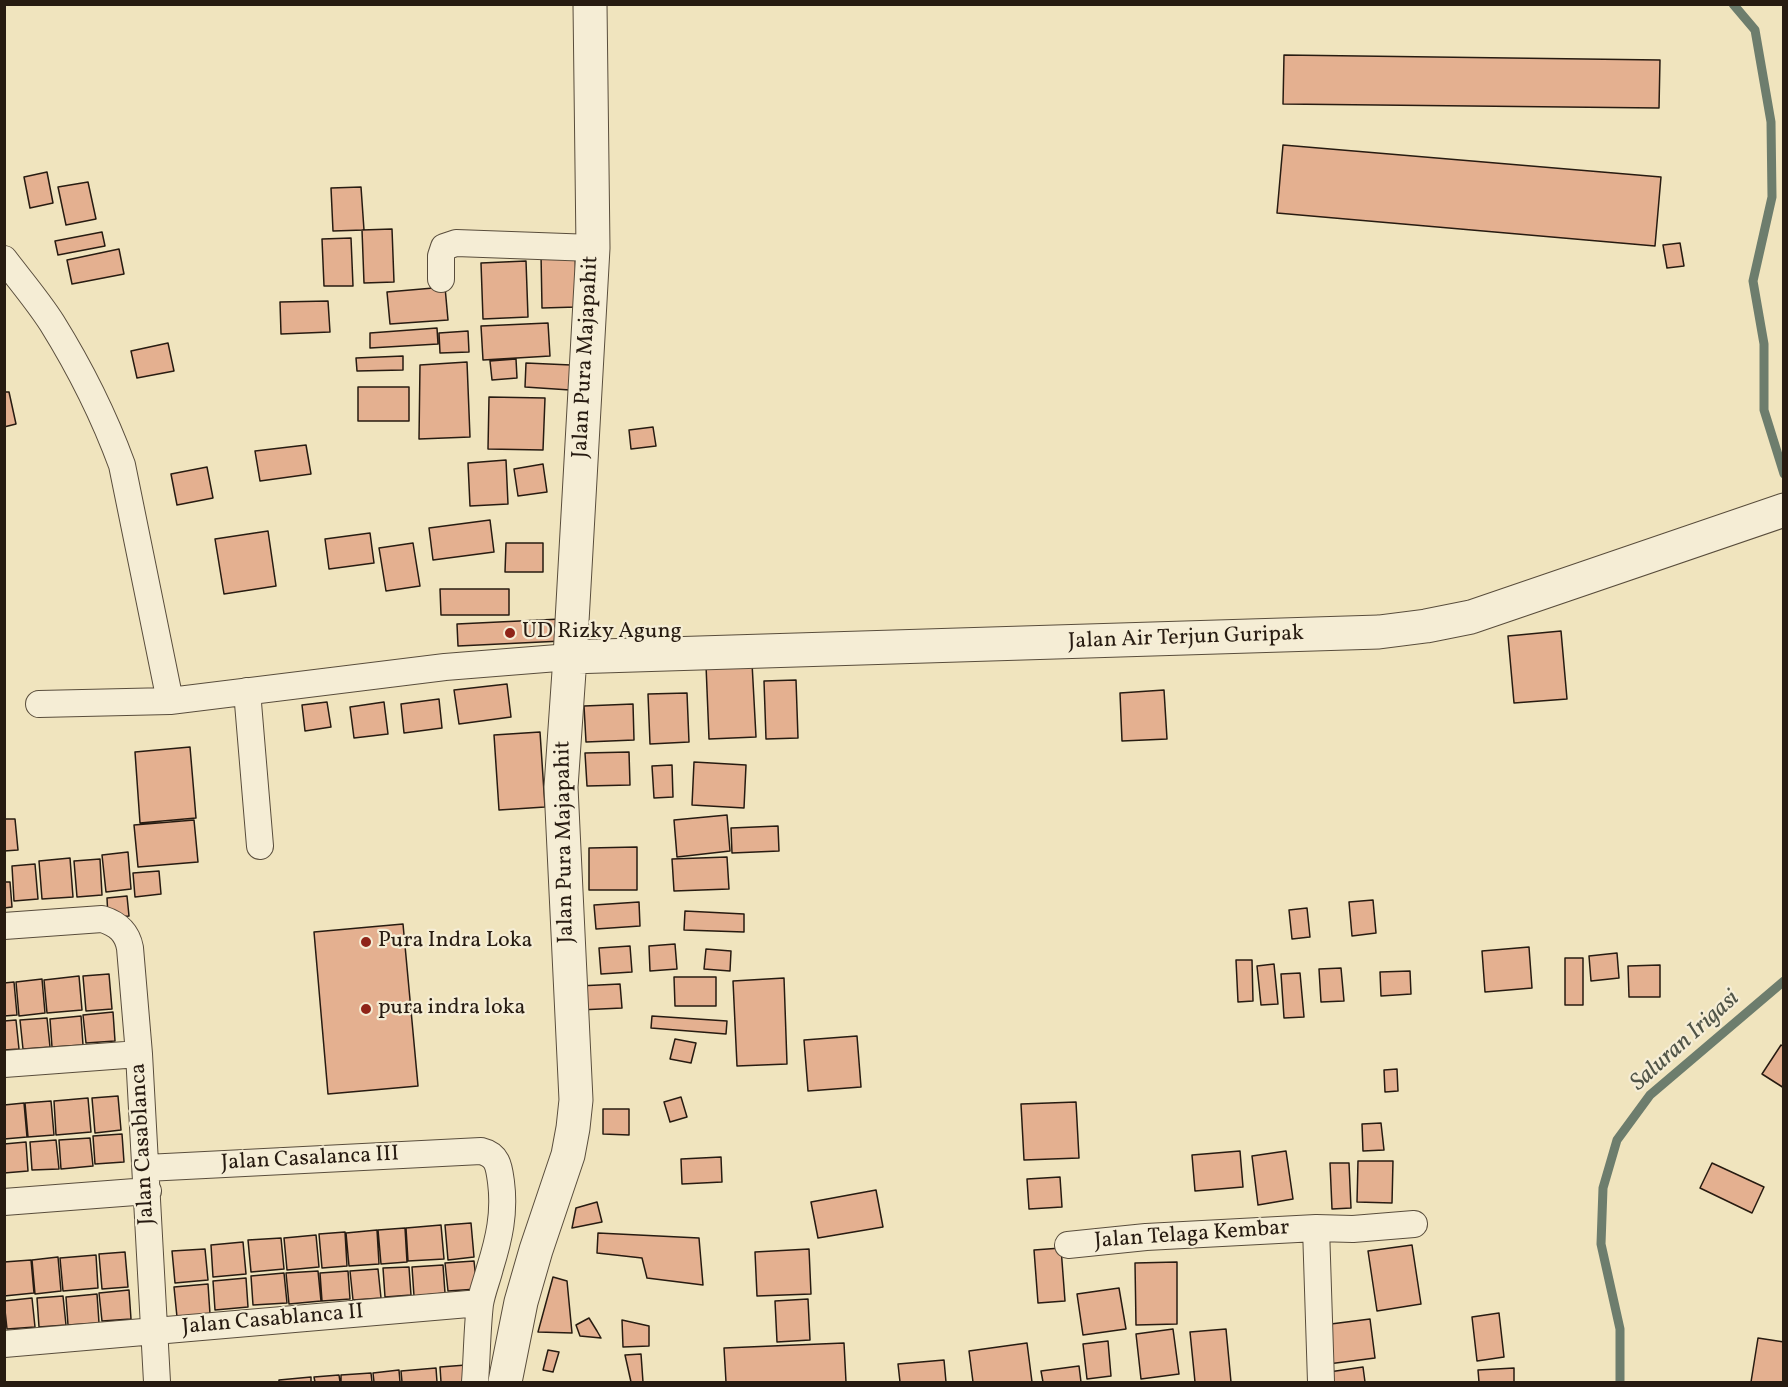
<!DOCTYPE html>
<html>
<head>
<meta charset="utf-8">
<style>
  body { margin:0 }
  #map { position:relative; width:1788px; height:1387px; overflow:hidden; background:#f0e4be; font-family:Vollkorn,serif }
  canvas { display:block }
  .frame { position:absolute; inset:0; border:6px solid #271b11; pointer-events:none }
</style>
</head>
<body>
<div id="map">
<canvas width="1788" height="1387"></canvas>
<div class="frame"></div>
</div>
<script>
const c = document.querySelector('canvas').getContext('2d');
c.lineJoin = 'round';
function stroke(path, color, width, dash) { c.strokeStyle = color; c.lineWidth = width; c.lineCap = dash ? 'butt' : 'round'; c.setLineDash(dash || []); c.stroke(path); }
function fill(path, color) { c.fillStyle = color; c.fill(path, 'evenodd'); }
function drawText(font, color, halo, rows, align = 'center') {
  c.font = font + ' Vollkorn,serif'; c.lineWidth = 4.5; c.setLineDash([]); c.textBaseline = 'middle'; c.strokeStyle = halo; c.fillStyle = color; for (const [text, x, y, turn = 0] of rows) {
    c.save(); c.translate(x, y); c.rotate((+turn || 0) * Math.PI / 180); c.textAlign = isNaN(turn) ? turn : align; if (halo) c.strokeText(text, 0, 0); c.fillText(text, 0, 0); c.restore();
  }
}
const stream = new Path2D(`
  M1733,4L1755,30L1771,122L1772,197L1753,281L1764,344V410L1784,474
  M1620,1382V1329L1601,1244L1603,1188L1617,1140L1650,1095L1784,981`);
const building = new Path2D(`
  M1284,55L1660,60L1659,108L1283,104Z
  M1283,145L1661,177L1655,246L1277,213Z
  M47,172L53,203L30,208L24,177Z
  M88,182L96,219L66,225L58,187Z
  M361,187L364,230L333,231L331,188Z
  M392,229L394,282L364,283L362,230Z
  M102,232L105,246L58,255L55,241Z
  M351,238L353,286H324L322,239Z
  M1680,243L1684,266L1667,268L1663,245Z
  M119,249L124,274L72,284L67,260Z
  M575,253L577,307L542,308L541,254Z
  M526,261L528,317L483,319L481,263Z
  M445,287L448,320L390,324L387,292Z
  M328,301L330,332L281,334L280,302Z
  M548,323L550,356L483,360L481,326Z
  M437,328L438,344L370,348V333Z
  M468,331L469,352L440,353L439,333Z
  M168,343L174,371L137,378L131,351Z
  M403,356V370L357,371L356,358Z
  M516,359L517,378L492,380L490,361Z
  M467,362L470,437L419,439L420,365Z
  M526,363L571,365L570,390L525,387Z
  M358,387H409V421H358Z
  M4,392H9L16,424L4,427Z
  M489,397L545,398L543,450L488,449Z
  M653,427L656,446L631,449L629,430Z
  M306,445L311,474L260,481L255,451Z
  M506,460L508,504L470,506L468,463Z
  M543,464L547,492L518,496L514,469Z
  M207,467L213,498L177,505L171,474Z
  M490,520L494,552L433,560L429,528Z
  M268,531L276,586L224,594L215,539Z
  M370,533L374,563L329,569L325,539Z
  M413,543L420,586L386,591L379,548Z
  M506,543H543V572H505Z
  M440,589H509V615H441Z
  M561,619L562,641L458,646L457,624Z
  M1561,631L1567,699L1514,703L1508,636Z
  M752,663L756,737L709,739L706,665Z
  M796,680L798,738L766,739L764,681Z
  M507,684L511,717L459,724L454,690Z
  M1164,690L1167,739L1122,741L1120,693Z
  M687,693L689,742L650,744L648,694Z
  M439,699L442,728L404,733L401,704Z
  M327,702L331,727L305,731L302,705Z
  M384,702L388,734L354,738L350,707Z
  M633,704L634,740L586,742L584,706Z
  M540,732L545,807L499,810L494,735Z
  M190,747L196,818L140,823L135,752Z
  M629,752L630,785L587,786L585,753Z
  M694,762L746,765L744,808L692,805Z
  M672,765L673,797L654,798L652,766Z
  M727,815L730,851L677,857L674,820Z
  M4,819H15L18,850L4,851Z
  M194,820L198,862L138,867L134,825Z
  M778,826L779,851L732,853L731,828Z
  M637,847V890H589V848Z
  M128,852L131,889L106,892L102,855Z
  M727,857L729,889L674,891L672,859Z
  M70,858L73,897L42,899L39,861Z
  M100,859L102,895L77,897L74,861Z
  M35,864L38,899L14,901L12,866Z
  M159,871L161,894L135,897L133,873Z
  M4,882H10L12,907L4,908Z
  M127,896L129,916L108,918L107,898Z
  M1373,900L1376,933L1352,936L1349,902Z
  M639,902L640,926L596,929L594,905Z
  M1307,908L1310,937L1292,939L1289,910Z
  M685,911L744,914V932L684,930Z
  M403,924L418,1086L328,1094L314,932Z
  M675,944L677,969L650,971L649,946Z
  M630,946L632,972L601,974L599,948Z
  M1529,947L1532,988L1485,992L1482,951Z
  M706,949L731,951L730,971L704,969Z
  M1617,953L1619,978L1591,981L1589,956Z
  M1565,958H1583V1005H1565Z
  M1236,960H1252L1253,1001L1238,1002Z
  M1274,964L1278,1004L1261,1005L1257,966Z
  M1660,965V997H1629L1628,966Z
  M1341,968L1344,1001L1321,1002L1319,969Z
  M1410,971L1411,994L1381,996L1380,972Z
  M1300,973L1304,1017L1284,1018L1281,974Z
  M109,974L112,1009L86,1011L83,976Z
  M79,976L82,1010L47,1013L44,980Z
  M674,977H716V1006H675Z
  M784,978L787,1064L737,1066L733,981Z
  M42,979L45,1013L19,1016L16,982Z
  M14,982L17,1015L4,1016V983Z
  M620,984L622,1008L579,1010L578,986Z
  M113,1012L115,1041L86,1043L83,1015Z
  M81,1016L83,1045L52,1047L50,1019Z
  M652,1016L727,1021L726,1034L651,1028Z
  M47,1018L50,1047L23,1049L20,1020Z
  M16,1020L19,1049L4,1050V1021Z
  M857,1036L861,1087L808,1091L804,1040Z
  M675,1039L696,1043L691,1063L670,1059Z
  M1781,1045L1784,1047V1088L1762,1074Z
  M1397,1069L1398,1091L1385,1092L1384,1070Z
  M118,1096L121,1130L95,1133L92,1098Z
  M681,1097L687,1117L670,1122L664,1102Z
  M88,1098L91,1132L56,1135L54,1101Z
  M51,1101L54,1135L28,1137L25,1103Z
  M1076,1102L1079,1158L1024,1160L1021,1104Z
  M24,1103L27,1137L4,1139V1105Z
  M603,1109H629V1135L603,1134Z
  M1381,1123L1384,1150L1363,1151L1362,1124Z
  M122,1134L124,1162L95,1164L93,1136Z
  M90,1138L93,1166L61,1169L59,1140Z
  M56,1140L59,1169L32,1170L30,1142Z
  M26,1142L28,1171L4,1173V1144Z
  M1240,1151L1243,1187L1195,1191L1192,1155Z
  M1286,1151L1293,1199L1258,1205L1252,1156Z
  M721,1157L722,1182L682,1184L681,1159Z
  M1358,1161H1393L1392,1203L1357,1202Z
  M1330,1163H1349L1351,1208L1332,1209Z
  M1712,1163L1764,1187L1752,1213L1700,1188Z
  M1060,1177L1062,1207L1029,1209L1027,1179Z
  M876,1190L883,1227L818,1238L811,1202Z
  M597,1202L602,1222L572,1228L576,1208Z
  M471,1223L474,1257L448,1260L445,1225Z
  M441,1225L444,1259L408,1261L406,1228Z
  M405,1228L407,1262L381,1264L378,1230Z
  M377,1230L379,1264L349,1266L346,1233Z
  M345,1232L347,1266L322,1268L319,1234Z
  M598,1233L699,1238L703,1285L647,1278L642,1258L597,1253Z
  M316,1235L319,1267L287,1270L284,1238Z
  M281,1238L284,1269L251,1272L248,1240Z
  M243,1242L246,1274L213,1277L211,1245Z
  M1412,1245L1421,1304L1377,1311L1368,1251Z
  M1061,1248L1065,1301L1038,1303L1034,1250Z
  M205,1249L208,1280L175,1283L172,1251Z
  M809,1249L811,1294L757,1296L755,1252Z
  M125,1252L128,1287L102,1289L99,1254Z
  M96,1255L98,1288L63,1291L60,1258Z
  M58,1257L61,1291L35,1294L32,1260Z
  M31,1260L34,1293L4,1296V1262Z
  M474,1261L477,1289L448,1291L445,1263Z
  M1177,1262V1324L1136,1325L1135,1263Z
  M443,1265L445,1293L414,1296L412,1267Z
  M409,1267L411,1295L385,1297L383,1268Z
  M378,1269L381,1298L353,1300L350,1271Z
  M318,1271L321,1301L289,1304L286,1273Z
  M348,1271L350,1299L322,1301L320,1273Z
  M284,1273L287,1303L253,1305L251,1276Z
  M553,1277L567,1281L572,1333L538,1332Z
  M246,1278L248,1307L215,1310L213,1281Z
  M208,1284L210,1314L177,1317L174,1287Z
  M1119,1288L1126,1329L1083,1335L1077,1294Z
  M129,1290L131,1319L102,1321L99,1293Z
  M97,1294L99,1323L68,1325L66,1297Z
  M63,1296L66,1325L39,1327L37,1298Z
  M32,1298L35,1327L7,1329L4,1301Z
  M808,1299L810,1340L777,1342L775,1301Z
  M1499,1313L1504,1357L1477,1361L1472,1317Z
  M589,1318L597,1331L601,1338L580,1336L576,1325Z
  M1370,1319L1375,1358L1328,1364L1323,1325Z
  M622,1320L649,1326V1346L623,1347Z
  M1173,1329L1179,1374L1141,1379L1136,1334Z
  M1226,1329L1231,1382H1195L1190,1332Z
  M1758,1338L1784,1342V1382H1751Z
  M1108,1341L1111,1376L1087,1379L1083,1344Z
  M844,1343L846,1382H726L724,1348Z
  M1027,1343L1032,1382H973L969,1351Z
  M548,1350L559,1352L553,1372L543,1370Z
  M641,1354L643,1382H631L625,1355Z
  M944,1360L946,1382H900L898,1364Z
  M466,1365L467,1382H441L440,1367Z
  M1079,1366L1081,1382H1043L1041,1371Z
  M1363,1367L1365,1382H1330L1329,1372Z
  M436,1368L437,1382H402L401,1371Z
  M1514,1368V1382H1479L1478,1370Z
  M399,1370L400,1382H374L373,1373Z
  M371,1373L372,1382H341V1375Z
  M339,1375L340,1382H315L314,1377Z
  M311,1377V1382H279V1380Z`);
const minor = new Path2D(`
  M4,259C20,280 38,301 52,323C80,368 104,416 122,465L170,701
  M441,279V256L444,247L456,243L593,248
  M247,691L260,846
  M39,704L170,701L445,667L570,657
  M4,926L102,919C118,924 127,932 130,948L139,1054L157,1382
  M4,1064L139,1054
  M146,1168L481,1151C498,1155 499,1167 501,1182C505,1213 499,1239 490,1268C487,1280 482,1292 480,1304C477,1330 477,1357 475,1382
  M4,1202L148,1191
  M1068,1245L1146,1237L1316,1228
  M4,1344L480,1303
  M1321,1382L1316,1228L1353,1229L1414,1224`);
const tertiary = new Path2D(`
  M570,657L1379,632L1426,626L1471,617L1784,510
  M505,1382L521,1302L536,1250L568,1155L573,1128L576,1100L561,787L570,657L593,248L590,4`);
const markers = [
  [510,633,6,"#8f2418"],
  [366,942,6,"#8f2418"],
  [366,1009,6,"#8f2418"]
];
const streetNames = [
  ["Jalan Pura Majapahit",587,357,-87],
  ["Jalan Air Terjun Guripak",1186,639,-2],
  ["Jalan Pura Majapahit",566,842,-91],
  ["Jalan Casablanca",144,1144,-93],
  ["Jalan Casalanca III",310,1160,-3],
  ["Jalan Telaga Kembar",1192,1236,-4],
  ["Jalan Casablanca II",273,1321,-5]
];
const poiNames = [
  ["UD Rizky Agung",522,633],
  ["Pura Indra Loka",378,942],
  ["pura indra loka",378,1009]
];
const waterNames = [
  ["Saluran Irigasi",1686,1042,-42]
];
stroke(stream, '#6d7d6d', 9);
fill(building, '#e4b090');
stroke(building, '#271b11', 1.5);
stroke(minor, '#594d3c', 28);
stroke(tertiary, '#594d3c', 35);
stroke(minor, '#f5edd5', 26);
stroke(tertiary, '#f5edd5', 33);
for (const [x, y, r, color] of markers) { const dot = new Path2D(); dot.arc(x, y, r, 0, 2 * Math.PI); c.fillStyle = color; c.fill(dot); stroke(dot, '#f5edd5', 2); }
drawText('22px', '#271b11', '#f5edd5', streetNames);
drawText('22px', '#271b11', '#f5edd5', poiNames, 'left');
drawText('italic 24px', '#505447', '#f5edd5', waterNames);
</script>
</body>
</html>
